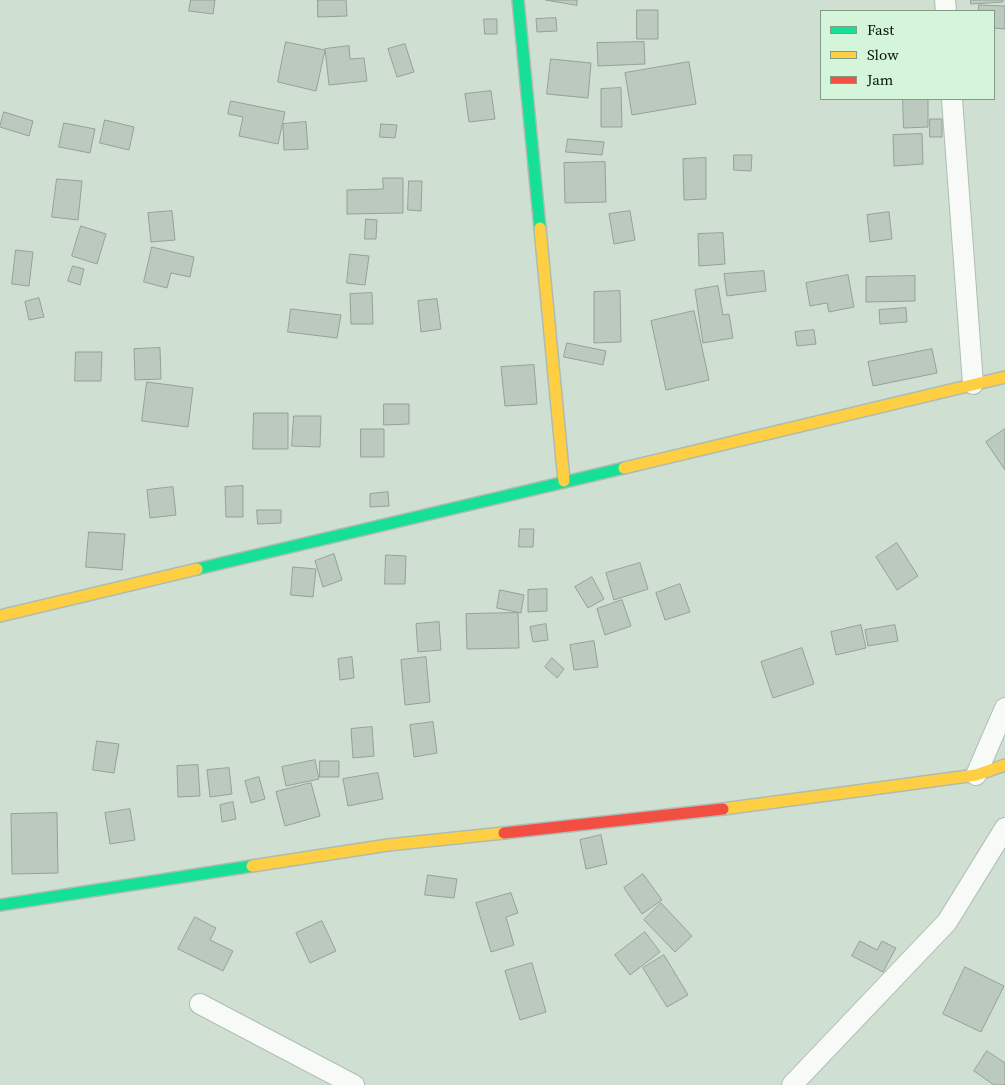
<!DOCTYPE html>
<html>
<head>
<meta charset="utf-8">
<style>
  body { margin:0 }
  #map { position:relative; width:1005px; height:1085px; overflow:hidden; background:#cfe0d2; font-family:"Source Serif 4",serif }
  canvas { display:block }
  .legend { position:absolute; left:820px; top:10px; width:175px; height:90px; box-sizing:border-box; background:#d4f5da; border:1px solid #829a86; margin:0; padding:6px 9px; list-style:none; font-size:15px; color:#071209 }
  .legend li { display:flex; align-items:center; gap:10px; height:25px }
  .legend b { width:25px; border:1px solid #829a86 }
</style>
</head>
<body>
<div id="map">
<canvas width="1005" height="1085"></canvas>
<ul class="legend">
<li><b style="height:6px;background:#16e098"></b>Fast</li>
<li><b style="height:6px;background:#ffcf43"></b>Slow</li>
<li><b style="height:6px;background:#f24e42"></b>Jam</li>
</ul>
</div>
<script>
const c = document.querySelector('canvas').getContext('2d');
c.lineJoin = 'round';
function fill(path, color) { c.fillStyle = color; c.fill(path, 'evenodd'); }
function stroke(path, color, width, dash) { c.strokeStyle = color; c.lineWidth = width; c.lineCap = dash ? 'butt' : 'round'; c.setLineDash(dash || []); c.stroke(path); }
const building = new Path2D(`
  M191,0H215L213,14L189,11Z
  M318,0H346L347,16L318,17Z
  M546,0H577V5Z
  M971,0H1003V2L971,4Z
  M979,5L1005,6V29L994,28V11H979Z
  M637,10H658V39H637Z
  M556,18L557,31L537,32L536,19Z
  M484,19H497V34H485Z
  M286,42L325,50L316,91L278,82Z
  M644,42L645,64L598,66L597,43Z
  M405,44L414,72L397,77L388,49Z
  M349,46L350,59L364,58L367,81L329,85L325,49Z
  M551,59L591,63L588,98L547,94Z
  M689,62L696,104L632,115L625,73Z
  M621,88L622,127H601V89Z
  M491,91L495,119L469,122L465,94Z
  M903,99H928V127L904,128Z
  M231,101L285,112L278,144L239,136L243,117L228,114Z
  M4,112L33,121L29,136L0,127Z
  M930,119H942V137H930Z
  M105,120L134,127L129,150L100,143Z
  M306,122L308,149L284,150L283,124Z
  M64,123L95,129L90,153L59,147Z
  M381,124L397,125L395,138L380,137Z
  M922,134L923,164L894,166L893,135Z
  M568,139L604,142L602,155L566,152Z
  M734,155H752L751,171L734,170Z
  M706,158V199L684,200L683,159Z
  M605,162L606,202L565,203L564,163Z
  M383,178H403V213L347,214V190L383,189Z
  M57,179L82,181L78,220L52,217Z
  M409,181H422L421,211L408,210Z
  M172,211L175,240L151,242L148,213Z
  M630,211L635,240L614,244L609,214Z
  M889,212L892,239L870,242L867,215Z
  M366,219L377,220L376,239H365Z
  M81,226L106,234L97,264L72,256Z
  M723,233L725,264L699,266L698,234Z
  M152,247L194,257L190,277L171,273L167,288L144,282Z
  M16,250L33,252L29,286L12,284Z
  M350,254L369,256L365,285L347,283Z
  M73,266L84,269L80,285L68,281Z
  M764,271L766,291L727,296L724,274Z
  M848,275L854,307L829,312L827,303L810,306L806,283Z
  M915,276V301L866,302V277Z
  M718,286L723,315L729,314L733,338L703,343L695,290Z
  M620,291L621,342L594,343V292Z
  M372,293L373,324H351L350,294Z
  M39,298L44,317L29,320L25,302Z
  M437,299L441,329L421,332L418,301Z
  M906,308L907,322L880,324L879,310Z
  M291,309L341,315L337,338L288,332Z
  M694,311L709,380L666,390L651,321Z
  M814,330L816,344L797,346L795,332Z
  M567,343L606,351L603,365L564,357Z
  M160,348L161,379L135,380L134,349Z
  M932,349L937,373L873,386L868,362Z
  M76,352H102L101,381H75Z
  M534,365L537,404L505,406L501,367Z
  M147,382L193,388L188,427L142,421Z
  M384,404H409V424L384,425Z
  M254,413H288V449H253Z
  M294,416H321L320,447L292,446Z
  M361,429H384V457H361Z
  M1005,429V470L986,442Z
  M243,486V517H226L225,487Z
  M173,487L176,515L150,518L147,490Z
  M388,492L389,506L370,507V494Z
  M257,510H281V523L258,524Z
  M520,529H534L533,547H519Z
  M89,532L125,534L122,570L86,567Z
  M897,543L918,576L897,590L876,557Z
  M334,554L342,580L323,587L315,561Z
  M386,555L406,556L405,584H385Z
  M640,563L648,589L614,600L606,573Z
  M293,567L316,569L313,597L291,595Z
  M592,577L604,599L588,608L575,587Z
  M680,584L690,612L665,620L656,593Z
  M547,589V611L528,612V590Z
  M500,590L524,595L521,613L497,608Z
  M622,600L631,626L605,635L597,609Z
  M518,613L519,648L467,649L466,614Z
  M439,622L441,650L418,652L416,624Z
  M546,624L548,640L533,642L530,627Z
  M861,625L866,648L836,655L831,632Z
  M895,625L898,641L868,646L865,630Z
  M594,641L598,667L574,670L570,645Z
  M802,648L814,684L773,698L761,662Z
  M352,657L354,678L340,680L338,659Z
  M426,657L430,702L405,705L401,660Z
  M552,658L564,669L557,678L545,667Z
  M433,722L437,753L414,757L410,725Z
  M372,727L374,756L353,758L351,729Z
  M97,741L119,744L114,773L93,770Z
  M315,760L319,779L286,786L282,767Z
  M320,761H339V777H320Z
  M198,765L200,796L178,797L177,766Z
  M229,768L232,794L210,797L207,770Z
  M378,773L383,799L348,806L343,779Z
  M259,777L265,799L251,803L245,781Z
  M311,783L320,816L285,826L276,792Z
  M233,802L236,819L222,822L220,805Z
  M130,809L135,840L110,844L105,813Z
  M57,813L58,873L12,874L11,814Z
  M601,835L607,864L586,869L580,840Z
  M643,874L662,900L642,914L624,888Z
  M428,875L457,879L454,898L425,895Z
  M511,893L518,913L506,917L514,945L491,952L476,903Z
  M661,903L692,936L675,952L644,920Z
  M195,917L216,928L210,940L233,951L223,971L178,949Z
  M322,921L336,951L310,963L296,933Z
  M645,932L660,952L630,975L615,955Z
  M860,941L877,950L882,941L896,948L883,972L852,956Z
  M664,955L688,995L667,1007L643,968Z
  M532,963L546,1012L520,1020L505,971Z
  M965,967L1004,986L981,1032L943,1014Z
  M987,1051L1005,1063V1085H994L974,1071Z`);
const street = new Path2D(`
  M945,0L946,11
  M952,99L973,384
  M976,775L1005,708
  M200,1004L354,1085
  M792,1085L947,922L1005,828`);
const fast = new Path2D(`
  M518,0L540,228
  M197,569L624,468
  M0,905L252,866`);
const slow = new Path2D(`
  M540,228L564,481
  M624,468L1005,377
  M0,616L197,569
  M723,809L976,775L1005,765
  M252,866L388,845L504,833`);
const jam = new Path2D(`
  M504,833L723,809`);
fill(building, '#bcc9be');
stroke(building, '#94a196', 1);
stroke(street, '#aebcb1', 22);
stroke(fast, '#aebcb1', 14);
stroke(slow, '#aebcb1', 14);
stroke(jam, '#aebcb1', 14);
stroke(street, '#f8faf8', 20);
stroke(fast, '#16e098', 11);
stroke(slow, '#ffcf43', 11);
stroke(jam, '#f24e42', 11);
</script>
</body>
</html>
